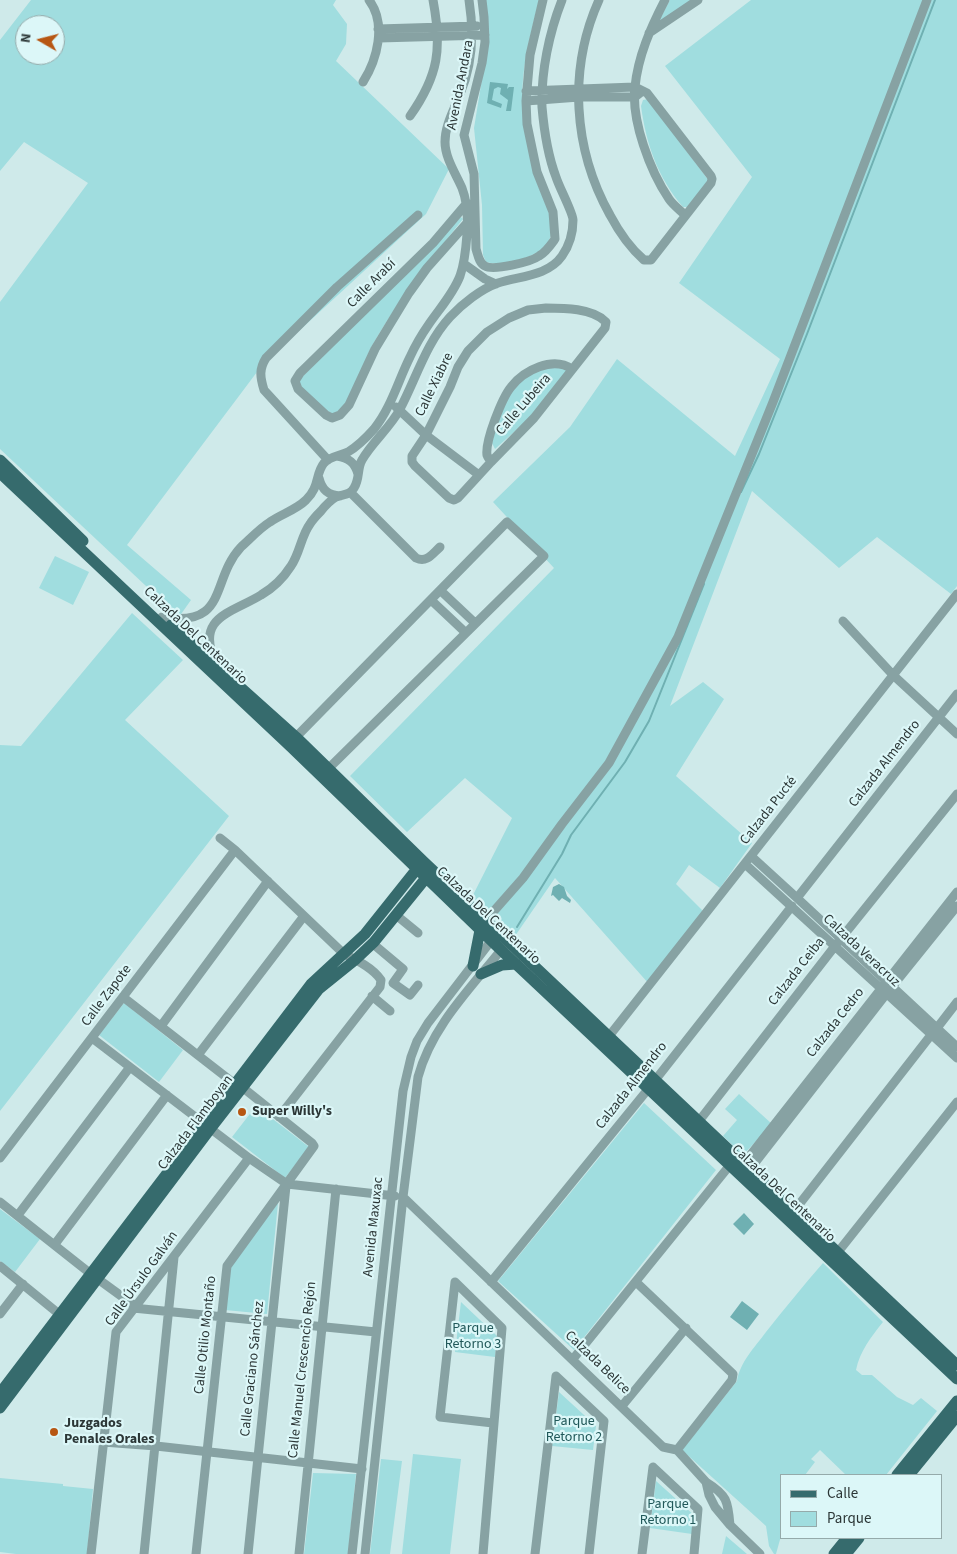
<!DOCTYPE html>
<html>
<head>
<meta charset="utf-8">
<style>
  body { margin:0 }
  #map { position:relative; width:957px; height:1554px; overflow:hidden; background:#cfeaea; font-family:"Source Sans 3",sans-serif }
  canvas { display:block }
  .legend { position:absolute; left:780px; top:1474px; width:162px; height:65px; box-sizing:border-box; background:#dcf7f8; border:1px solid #95aaaa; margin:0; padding:6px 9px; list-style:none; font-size:15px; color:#2b3636 }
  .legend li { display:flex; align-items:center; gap:10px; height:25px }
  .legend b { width:25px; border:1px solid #95aaaa }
  .north { position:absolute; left:15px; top:15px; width:50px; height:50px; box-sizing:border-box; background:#dcf7f8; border:1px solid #95aaaa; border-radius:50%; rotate:278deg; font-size:14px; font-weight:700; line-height:20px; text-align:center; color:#2b3636 }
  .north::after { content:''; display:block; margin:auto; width:18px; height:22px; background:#b75713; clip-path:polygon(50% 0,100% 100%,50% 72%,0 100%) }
</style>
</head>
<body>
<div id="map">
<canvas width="957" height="1554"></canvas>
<ul class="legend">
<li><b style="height:6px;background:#366b6d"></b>Calle</li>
<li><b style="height:14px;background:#a0dddf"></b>Parque</li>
</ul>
<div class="north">N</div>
</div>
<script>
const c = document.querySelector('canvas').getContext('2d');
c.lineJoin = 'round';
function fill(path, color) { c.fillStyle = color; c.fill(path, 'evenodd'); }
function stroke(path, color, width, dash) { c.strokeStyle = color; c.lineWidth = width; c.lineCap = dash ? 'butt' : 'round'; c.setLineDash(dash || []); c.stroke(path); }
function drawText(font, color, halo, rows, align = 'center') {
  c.font = font + ' "Source Sans 3",sans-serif'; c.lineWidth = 4.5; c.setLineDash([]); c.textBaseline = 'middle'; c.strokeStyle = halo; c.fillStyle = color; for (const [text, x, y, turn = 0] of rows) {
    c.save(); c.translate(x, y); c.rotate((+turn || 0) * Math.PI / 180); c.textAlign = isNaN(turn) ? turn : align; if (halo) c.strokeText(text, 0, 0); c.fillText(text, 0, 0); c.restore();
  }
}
const green = new Path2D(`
  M31,0H336L333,5L347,24L346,44L336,61L449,169L426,214L263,364L127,545L191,600L179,617L0,449V302L88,183L24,142L0,171V40ZM25,25H55V55H25Z
  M486,0H539C530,37 518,78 524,117C526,136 530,157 535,176C540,196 557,218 550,238C544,257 503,267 486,262L483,255L482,205L474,128L488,42Z
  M670,0H693L658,23L669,2Z
  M751,0H957V586L951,594L877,537L839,568L752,491L670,706L703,682L724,699L676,776L752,843L720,888L689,865L676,884L703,911L649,984L555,878L515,936L472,897L512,818L465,778L407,832L350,776L554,568L493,502L570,427L617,359L735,456L780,359L679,283L752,177L665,66Z
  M648,99L709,181L687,207H683C658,178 646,144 641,106L643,100Z
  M461,217L463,219C431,259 398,300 373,344C361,365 355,402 334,414L326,411L299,388V380Z
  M552,367L565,368L567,372L533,415L495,449L492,443C498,423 505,392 522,378C530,372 543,370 552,367Z
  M55,556L89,572L73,605L39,588Z
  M132,613L183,660L125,720L229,816L0,1111V745L21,746Z
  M124,1003L183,1050L159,1082L99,1035Z
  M739,1094L772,1124L743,1155L723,1136L737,1120L725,1109Z
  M644,1103L716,1170L574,1350L498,1281Z
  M256,1106L309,1147L285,1178L232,1137Z
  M278,1203L267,1314L225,1310L229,1267Z
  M0,1209L40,1239L15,1272L0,1261Z
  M823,1263L883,1322C871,1337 860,1351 856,1370L862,1375H872L897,1397L913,1405L921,1398L937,1411L886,1475H846L820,1450L811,1459L815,1462L805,1475H781V1536L776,1554H774L769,1546L766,1526L682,1450L737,1381C740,1362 755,1347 766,1332C785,1308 803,1286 823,1263Z
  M461,1302L497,1336L495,1357L455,1352Z
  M559,1392L596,1426L593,1450L552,1446Z
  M413,1454L461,1459L450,1554H402Z
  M381,1459L402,1461L390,1554H370Z
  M313,1473L356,1474L348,1554H304Z
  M0,1478L63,1484V1486L93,1489L87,1554H16L0,1552Z
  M656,1481L695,1516L692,1534L650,1528Z
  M726,1536L747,1554H722Z`);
const water = new Path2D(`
  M490,82L508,84L507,89L509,87H514L511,111H506L508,100L500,94L501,88L498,87L494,89L492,100L502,104L501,108L487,103Z
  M559,884L564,887L567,896L571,900L570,903L562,898L559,901L553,895L551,896L553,887Z
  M744,1213L754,1224L744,1235L733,1224Z
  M742,1301L759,1314L747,1330L730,1317Z`);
const stream = new Path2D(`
  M741,492L759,454L807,334L935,0
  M517,927L562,854L571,835L625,762L649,721L704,584`);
const minor = new Path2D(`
  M482,0L484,17L485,42L482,63L464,135L474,174L476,249C478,255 479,263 485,266C493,271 531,262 539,256C546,252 550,246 555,239L553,212L537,172L527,124L526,101L530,55L543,0
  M665,0C651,27 638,56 635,87C631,120 650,171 669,199C673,205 680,210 685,215
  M378,29L477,26
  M649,33L698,0
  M379,38L485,35
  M363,82C377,60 387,24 369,0
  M526,91L635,87L647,93L711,176L712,179L711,183L651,260H644C629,247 619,232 610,215C573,149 568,69 599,0
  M526,101L579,97H635L640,93
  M410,116C439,75 442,48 433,0
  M467,223L427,268L409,293L375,349L349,405L340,415L332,418L326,415L298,389L295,381L300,373L433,243L467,203
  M464,264L485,279L496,284
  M546,308C563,308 593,308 606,322L605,328L534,418L491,462L458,498L454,500L449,498L415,466L412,462V456L426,435L450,387L458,367L468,351L487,332L509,318L528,310Z
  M396,407L426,435L479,475
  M337,456C349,458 355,463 358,474
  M328,460L264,390C260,377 259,369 266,358L337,287L418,215
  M491,462C490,460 488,458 487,455C485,441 502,398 511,387C524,370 553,356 572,369
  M319,478C322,490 328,495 340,496
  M351,493L416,558C427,563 432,554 440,547
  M441,591L475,623
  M431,600L466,633
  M162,617C229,628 210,580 241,547C250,539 260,528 270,522C281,514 296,510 306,500C320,487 315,474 324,463C330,456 340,456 348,452C358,446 366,438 374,429C391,408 398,381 410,357C415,346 422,334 429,324C440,308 453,294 460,276C465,262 466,248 467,234C468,220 467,201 462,188C456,174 445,158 445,142C445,125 454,110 460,94C473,64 474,32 469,0
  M843,621L893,675L957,734
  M216,663C194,617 232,613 261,595C273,588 284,577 291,566C300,553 301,536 310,524C313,519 317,515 321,511C325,506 331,500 336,497C344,494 350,495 354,488C360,479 357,468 362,460C373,441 390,428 400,409C416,379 426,343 450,317C462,304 481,289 498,283C520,276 548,276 562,256C569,246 573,232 573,220C573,213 559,187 556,177C548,156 544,130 542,107C541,72 549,33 562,0
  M296,737L507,522L544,556L329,768
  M220,838L235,850L344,954C357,960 373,968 381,980L380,987L279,1117
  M751,856L797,898L957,1047
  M745,864L957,1058
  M797,898L957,694
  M396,915L418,933
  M486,920L523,878L562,824L609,763L678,637L773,402L927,0
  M372,943L403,969L393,983L410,995L418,985
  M372,996L390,1011
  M123,997L235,1084L242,1087L312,1143L314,1146L227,1266L196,1554
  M161,1026L268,881
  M937,1028L957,1002
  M92,1038L249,1158L287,1184L395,1196
  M606,1040L957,594
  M198,1055L304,916
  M699,1121L835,946L957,794
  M0,1158L235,850
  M741,1167L957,892
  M747,1173L887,993L957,906
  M403,1197L663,1447L677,1450L706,1482L709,1495L715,1507L730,1525L760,1554
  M0,1202L91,1274L135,1306
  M794,1211L931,1035
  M18,1215L130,1067
  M55,1244L167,1095
  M838,1252L957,1102
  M0,1266L64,1318
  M455,1282L502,1328L483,1554
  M455,1282L440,1417L493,1423
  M491,1282L649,1088L792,906
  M636,1282L733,1374L732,1380L677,1450
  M133,1308L376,1332
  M0,1314L23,1284
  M573,1359L730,1165
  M556,1376L604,1421L589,1554
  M622,1406L686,1328
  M103,1442L156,1446L362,1469
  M653,1467L698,1509L694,1554
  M706,1482C727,1495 728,1501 730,1525
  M91,1554L116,1332L249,1158
  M144,1554L174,1257
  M248,1554L286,1186
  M299,1554L336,1189
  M352,1554L403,1091L411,1057L417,1041L428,1023L494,937
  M365,1554L403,1197L418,1077C432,1025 473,986 505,945
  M535,1554L556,1376
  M642,1554L653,1467`);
const major = new Path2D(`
  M0,460L83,541
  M0,473L291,747L501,950L957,1379
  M171,625L296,737L423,861L957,1365
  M473,966L480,930
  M481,974L502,965L516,964
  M0,1393L311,984L365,934L420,865
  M0,1408L211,1128L319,989L355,960L374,942L430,873
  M897,1475L957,1401
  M909,1475L957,1416
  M834,1554L847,1538
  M846,1554L859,1538`);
const markers = [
  [242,1112,5,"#b75713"],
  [54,1432,5,"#b75713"]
];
const streetNames = [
  ["Avenida Andara",461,85,-79],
  ["Calle Arabí",372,284,-45],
  ["Calle Xiabre",435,385,-64],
  ["Calle Lubeira",524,405,-49],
  ["Calzada Del Centenario",195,636,43],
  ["Calzada Almendro",885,764,-52],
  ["Calzada Pucté",769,811,-52],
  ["Calzada Del Centenario",488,916,43],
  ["Calzada Veracruz",861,951,43],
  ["Calzada Ceiba",797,972,-52],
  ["Calle Zapote",107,996,-53],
  ["Calzada Cedro",836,1023,-52],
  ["Calzada Almendro",632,1086,-52],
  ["Calzada Flamboyan",196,1123,-53],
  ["Calzada Del Centenario",783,1194,43],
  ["Avenida Maxuxac",374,1227,-84],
  ["Calle Úrsulo Galván",142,1279,-54],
  ["Calle Otilio Montaño",206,1335,-84],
  ["Calzada Belice",597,1363,44],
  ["Calle Graciano Sánchez",253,1369,-84],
  ["Calle Manuel Crescencio Rejón",303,1370,-84]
];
const poiNames = [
  ["Super Willy's",252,1112],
  ["Juzgados",64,1424],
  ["Penales Orales",64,1440]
];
const parkNames = [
  ["Parque",473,1329],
  ["Retorno 3",473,1345],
  ["Parque",574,1422],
  ["Retorno 2",574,1438],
  ["Parque",668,1505],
  ["Retorno 1",668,1521]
];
fill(green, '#a0dddf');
fill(water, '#6fb0b2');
stroke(stream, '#6fb0b2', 2);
stroke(minor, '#87a2a3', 9);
stroke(major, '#366b6d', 11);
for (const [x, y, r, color] of markers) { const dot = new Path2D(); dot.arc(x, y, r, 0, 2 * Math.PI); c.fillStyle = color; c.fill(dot); stroke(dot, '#dcf7f8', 2); }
drawText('14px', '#2b3636', '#dcf7f8', streetNames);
drawText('bold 14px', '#2b3636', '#dcf7f8', poiNames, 'left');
drawText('14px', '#205859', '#dcf7f8', parkNames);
</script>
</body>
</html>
